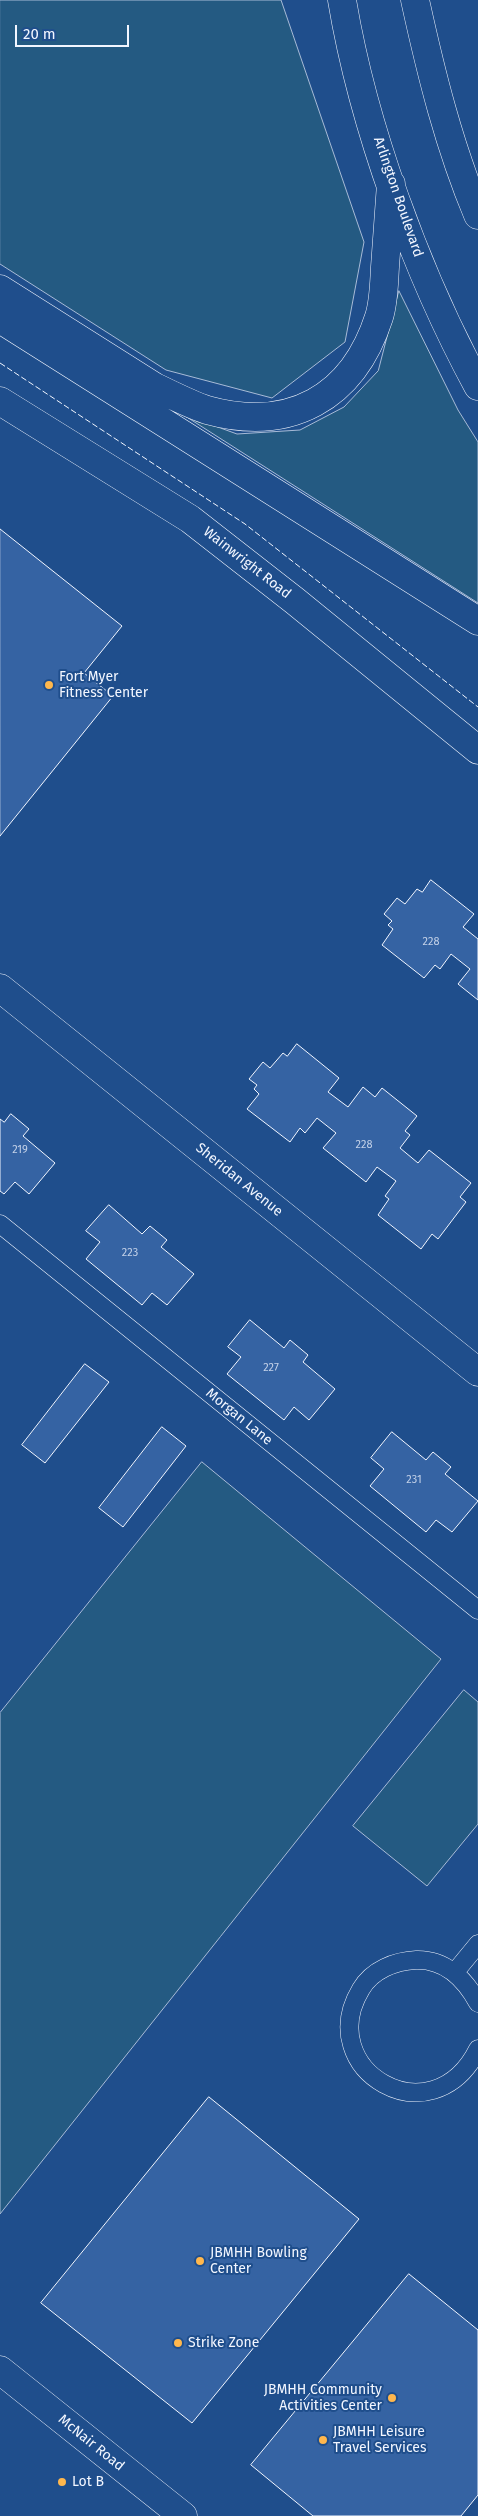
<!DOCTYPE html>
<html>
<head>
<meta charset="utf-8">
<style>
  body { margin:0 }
  #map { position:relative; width:478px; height:2516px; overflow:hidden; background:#1f4e8c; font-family:"Fira Sans",sans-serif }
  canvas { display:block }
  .scale { position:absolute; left:15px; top:25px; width:114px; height:22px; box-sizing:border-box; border:2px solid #f2f6ff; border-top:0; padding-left:6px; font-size:15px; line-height:18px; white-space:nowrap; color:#f2f6ff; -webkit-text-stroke:4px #1f4e8c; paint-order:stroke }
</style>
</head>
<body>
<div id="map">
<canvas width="478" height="2516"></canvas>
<div class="scale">20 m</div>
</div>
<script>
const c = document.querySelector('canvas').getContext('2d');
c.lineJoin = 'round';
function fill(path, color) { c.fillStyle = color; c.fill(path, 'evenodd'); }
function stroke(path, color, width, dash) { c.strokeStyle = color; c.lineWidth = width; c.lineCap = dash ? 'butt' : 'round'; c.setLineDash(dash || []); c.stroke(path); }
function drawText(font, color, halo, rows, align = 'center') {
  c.font = font + ' "Fira Sans",sans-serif'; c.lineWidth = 4; c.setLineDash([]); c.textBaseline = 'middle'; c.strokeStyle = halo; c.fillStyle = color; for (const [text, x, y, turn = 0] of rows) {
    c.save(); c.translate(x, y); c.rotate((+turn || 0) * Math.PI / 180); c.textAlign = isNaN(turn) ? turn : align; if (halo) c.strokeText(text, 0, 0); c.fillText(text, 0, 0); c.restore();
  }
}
const green = new Path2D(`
  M0,0H281L364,242L345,342L272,398L166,370L0,264Z
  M399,291L458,410L478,442V603L182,414L237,434L300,430L344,407L378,371Z
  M202,1462L441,1659L0,2214V1713Z
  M464,1690L478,1702V1824L427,1886L353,1826Z`);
const building = new Path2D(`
  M0,529L122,626L84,673L113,696L0,836Z
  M431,880L474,914L463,927L478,939V1000L458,984L470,969L451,954L440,969L435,965L424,978L382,945L393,929L388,925L392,921L384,914L397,898L405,904L417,889L422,892Z
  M297,1044L339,1078L328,1092L348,1107L363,1087L375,1097L382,1088L417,1116L405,1131L410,1135L400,1148L418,1163L429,1150L471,1183L460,1197L466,1202L438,1239L432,1234L421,1249L378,1215L389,1199L385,1196L396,1181L377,1167L366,1182L323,1148L336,1133L317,1118L305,1133L300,1128L290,1142L247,1109L259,1094L254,1089L257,1085L249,1079L263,1062L270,1068L283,1053L287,1056Z
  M11,1114L29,1129L23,1136L55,1163L29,1194L15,1182L4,1194L0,1191V1119L4,1122Z
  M109,1205L142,1234L150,1226L167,1240L161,1247L194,1274L167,1305L152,1293L142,1305L86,1259L100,1242L86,1231Z
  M250,1320L284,1348L290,1340L308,1355L303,1362L335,1389L309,1420L294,1407L284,1420L227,1374L241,1357L228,1347Z
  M85,1364L109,1382L45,1463L22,1445Z
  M162,1427L186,1446L123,1527L99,1508Z
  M392,1432L426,1460L433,1452L451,1467L445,1474L478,1501L452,1532L436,1520L426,1532L370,1486L384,1469L371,1458Z
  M209,2097L359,2219L192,2423L41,2303Z
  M409,2274L478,2330V2495L461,2516H313L251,2465Z`);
const service = new Path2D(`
  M0,1224L478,1610
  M455,1972L478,1944
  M478,2003C465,1979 445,1959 416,1960C395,1961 372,1970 361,1989C312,2070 432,2141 478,2049`);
const minor = new Path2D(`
  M0,401L190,519L295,601L478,750
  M0,2370L183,2516`);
const tertiary = new Path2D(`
  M0,988L478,1372`);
const trunk = new Path2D(`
  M342,0C363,126 417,274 478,386
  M415,0C431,73 449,146 478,215
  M0,289L155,387C172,395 189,404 207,410C290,433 353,398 379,317C384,301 384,283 385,267C387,240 389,212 391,184
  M0,319L478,621`);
const fence = new Path2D(`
  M0,363L245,524L478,707`);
const markers = [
  [49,685,5,"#ffb74d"],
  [200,2261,5,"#ffb74d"],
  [178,2343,5,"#ffb74d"],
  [392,2398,5,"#ffb74d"],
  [323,2440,5,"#ffb74d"],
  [62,2482,5,"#ffb74d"]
];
const numberNames = [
  ["228",431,942],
  ["228",364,1145],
  ["219",20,1150],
  ["223",130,1253],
  ["227",271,1368],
  ["231",414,1480]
];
const streetNames = [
  ["Arlington Boulevard",398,197,71],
  ["Wainwright Road",247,563,38],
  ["Sheridan Avenue",239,1180,39],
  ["Morgan Lane",239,1417,39],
  ["McNair Road",91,2443,39]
];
const poiNames = [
  ["Fort Myer",59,677],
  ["Fitness Center",59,693],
  ["JBMHH Bowling",210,2253],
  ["Center",210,2269],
  ["Strike Zone",188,2343],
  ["JBMHH Community",382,2390,"right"],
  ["Activities Center",382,2406,"right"],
  ["JBMHH Leisure",333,2432],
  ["Travel Services",333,2448],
  ["Lot B",72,2482]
];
fill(green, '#245a82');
stroke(green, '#a8bbd7', 1);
fill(building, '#3563a3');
stroke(building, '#f2f6ff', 1);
stroke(service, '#f2f6ff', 19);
stroke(minor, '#f2f6ff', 29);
stroke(tertiary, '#f2f6ff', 29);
stroke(trunk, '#f2f6ff', 29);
stroke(service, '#1f4e8c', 18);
stroke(minor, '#1f4e8c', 28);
stroke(tertiary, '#1f4e8c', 28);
stroke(trunk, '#1f4e8c', 28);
stroke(fence, '#f2f6ff', 1, [6, 2.5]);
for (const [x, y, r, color] of markers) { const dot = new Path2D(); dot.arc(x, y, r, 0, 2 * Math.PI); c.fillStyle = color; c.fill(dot); stroke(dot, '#1f4e8c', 2); }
drawText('11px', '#c3d1e8', null, numberNames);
drawText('14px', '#f2f6ff', '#1f4e8c', streetNames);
drawText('14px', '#f2f6ff', '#1f4e8c', poiNames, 'left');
</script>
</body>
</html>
